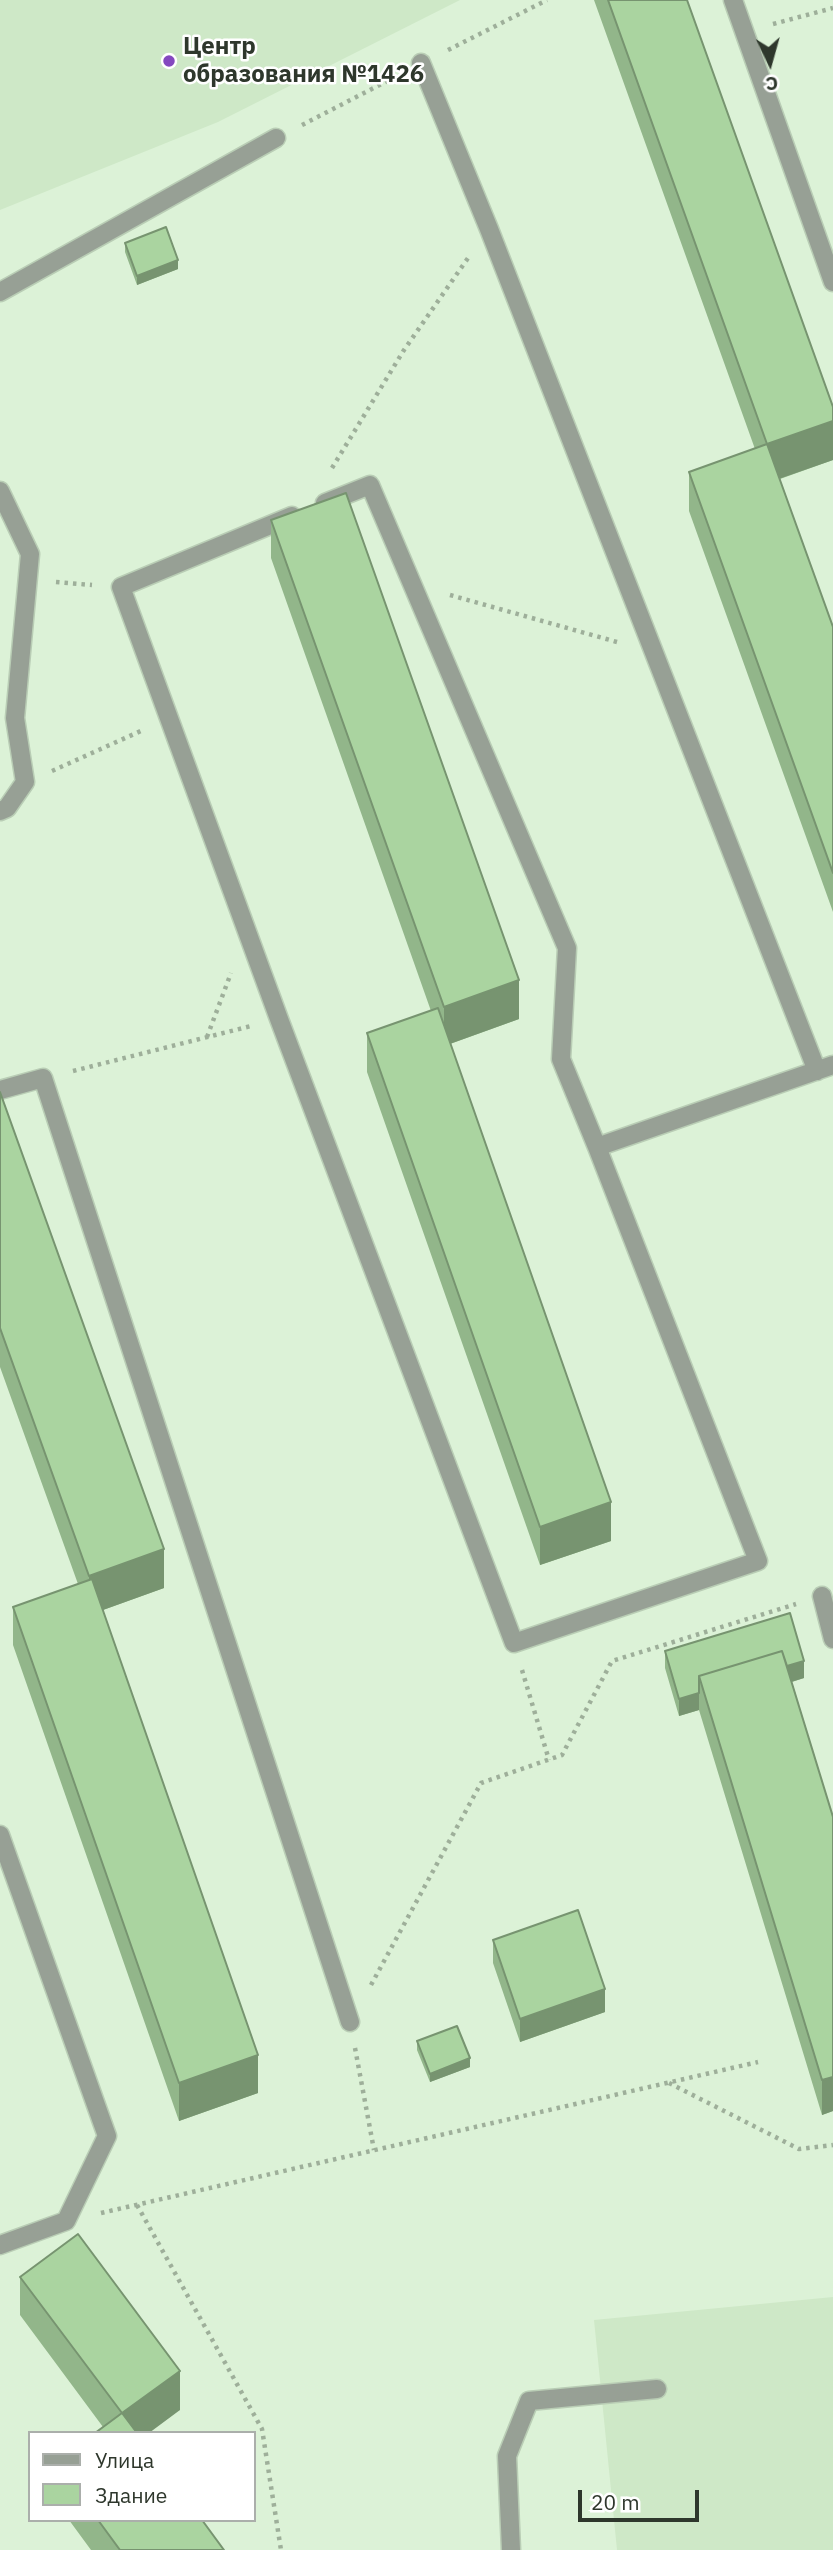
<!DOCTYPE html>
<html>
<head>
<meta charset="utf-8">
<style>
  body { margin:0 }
  #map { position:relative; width:833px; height:2550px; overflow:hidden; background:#dcf2d7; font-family:"IBM Plex Sans",sans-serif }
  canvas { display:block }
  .legend { position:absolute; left:28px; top:2431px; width:228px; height:91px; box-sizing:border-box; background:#fff; border:2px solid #abafab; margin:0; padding:9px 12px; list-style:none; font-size:21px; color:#2e372c }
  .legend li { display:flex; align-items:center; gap:14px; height:35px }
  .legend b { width:35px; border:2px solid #abafab }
  .north { position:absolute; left:735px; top:28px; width:70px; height:70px; -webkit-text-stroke:5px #fff; paint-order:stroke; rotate:175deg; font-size:19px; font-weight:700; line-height:28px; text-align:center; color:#2e372c }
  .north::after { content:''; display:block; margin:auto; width:24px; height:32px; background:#2e372c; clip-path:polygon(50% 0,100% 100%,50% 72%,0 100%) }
  .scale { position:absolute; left:578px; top:2490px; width:121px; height:32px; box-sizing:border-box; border:4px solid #2e372c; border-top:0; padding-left:9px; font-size:21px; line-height:24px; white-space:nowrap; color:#2e372c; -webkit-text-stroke:5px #fff; paint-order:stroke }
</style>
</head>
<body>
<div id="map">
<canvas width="833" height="2550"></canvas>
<ul class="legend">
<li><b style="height:9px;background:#97a095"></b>Улица</li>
<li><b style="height:19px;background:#aad4a0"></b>Здание</li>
</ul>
<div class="north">С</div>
<div class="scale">20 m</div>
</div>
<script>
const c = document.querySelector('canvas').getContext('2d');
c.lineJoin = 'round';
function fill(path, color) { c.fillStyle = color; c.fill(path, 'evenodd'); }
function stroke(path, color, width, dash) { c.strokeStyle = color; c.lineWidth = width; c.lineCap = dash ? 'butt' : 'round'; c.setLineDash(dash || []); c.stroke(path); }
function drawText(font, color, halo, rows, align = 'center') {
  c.font = font + ' "IBM Plex Sans",sans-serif'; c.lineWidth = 5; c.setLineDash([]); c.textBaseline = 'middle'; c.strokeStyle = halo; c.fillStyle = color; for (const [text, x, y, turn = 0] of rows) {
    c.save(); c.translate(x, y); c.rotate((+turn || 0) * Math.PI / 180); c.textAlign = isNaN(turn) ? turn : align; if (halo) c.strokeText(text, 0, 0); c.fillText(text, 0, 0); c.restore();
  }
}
const built = new Path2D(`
  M0,0H460L218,122L0,210Z
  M833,2297V2550H617L594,2320Z`);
const path = new Path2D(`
  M773,24L833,8
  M448,50L547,0
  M302,125L397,76
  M332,468L404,350L468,258
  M56,582L92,585
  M450,595L617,642
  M52,771L143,730
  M207,1037L231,973
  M73,1071L251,1026
  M522,1670L549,1760
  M371,1985L481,1783L562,1755L612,1661L796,1604
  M355,2048L374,2150
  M669,2083L799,2149L833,2145
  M137,2205L262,2429L281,2550
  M101,2213L758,2062`);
const minor = new Path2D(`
  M733,0L833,282
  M421,63L489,229L817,1071
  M0,292L276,138
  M0,491L30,554L15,718L25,782L7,808L0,811
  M325,503L370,485L567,948L561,1059L597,1147L833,1065
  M292,516L121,587L279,1019L514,1643L758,1561L597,1147
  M0,1090L43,1078L350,2022
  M822,1596L833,1639
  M0,1835L107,2136L66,2221L0,2245
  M511,2550L507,2456L529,2401L657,2389`);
const wall = new Path2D(`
  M594,0H687L833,407V460L780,479L833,627V912L689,511V472L755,449Z
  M125,243L178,269L137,285L125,252Z
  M271,520L519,1019L450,1044L611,1541L540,1565L367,1072V1033L431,1011L271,558Z
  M0,1092L164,1588L103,1610L258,2093L179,2121L13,1645V1607L78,1584L0,1367Z
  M665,1651L804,1678L792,1682L833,1817V2111L822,2115L699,1710L679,1716L665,1668Z
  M493,1940L605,2012L520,2042L493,1963Z
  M417,2041L470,2067L430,2082L417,2050Z
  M20,2277L180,2410L103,2427L20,2315Z
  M69,2520H202L224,2550H91Z`);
const shadedWall = new Path2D(`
  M178,260V269L137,285V276Z
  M833,421V460L767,483V444Z
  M519,980V1019L444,1046V1007Z
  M611,1502V1541L540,1565V1527Z
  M164,1549V1588L89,1615V1576Z
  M804,1661V1678L709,1707L704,1691Z
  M699,1693V1710L679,1716V1699Z
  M605,1989V2012L520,2042V2019Z
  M258,2055V2093L179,2121V2083Z
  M470,2058V2067L430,2082V2074Z
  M833,2077V2111L822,2115V2080Z
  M180,2371V2410L149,2433H122V2413Z`);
const building = new Path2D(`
  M608,0H687L833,407V421L767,444L833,627V873L689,472L767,444Z
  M166,227L178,260L137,276L125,243Z
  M346,493L519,980L444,1007L271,520Z
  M438,1008L611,1502L540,1527L367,1033Z
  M0,1092L164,1549L89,1576L0,1328Z
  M92,1579L258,2055L179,2083L13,1607Z
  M790,1613L804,1661L787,1666L782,1651L699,1676V1693L679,1699L665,1651Z
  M782,1651L833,1817V2077L822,2080L699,1676Z
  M578,1910L605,1989L520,2019L493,1940Z
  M457,2026L470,2058L430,2074L417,2041Z
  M78,2234L180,2371L122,2413L20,2277Z
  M122,2413L137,2433H95Z
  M98,2520H202L224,2550H120Z`);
const markers = [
  [169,61,7,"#8448bf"]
];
const poiNames = [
  ["Центр",183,47],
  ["образования №1426",183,75]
];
fill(built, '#cee8c7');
stroke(minor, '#b9cdb5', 21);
stroke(path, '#9eaf9a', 4.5, [3.5, 5]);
stroke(minor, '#97a095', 18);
fill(wall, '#92b68a');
fill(shadedWall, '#779470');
fill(building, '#aad4a0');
stroke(building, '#779470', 2);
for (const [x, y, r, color] of markers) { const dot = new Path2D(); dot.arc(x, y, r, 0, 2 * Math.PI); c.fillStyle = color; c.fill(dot); stroke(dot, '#fff', 2.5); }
drawText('bold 24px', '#2e372c', '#fff', poiNames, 'left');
</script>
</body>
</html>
